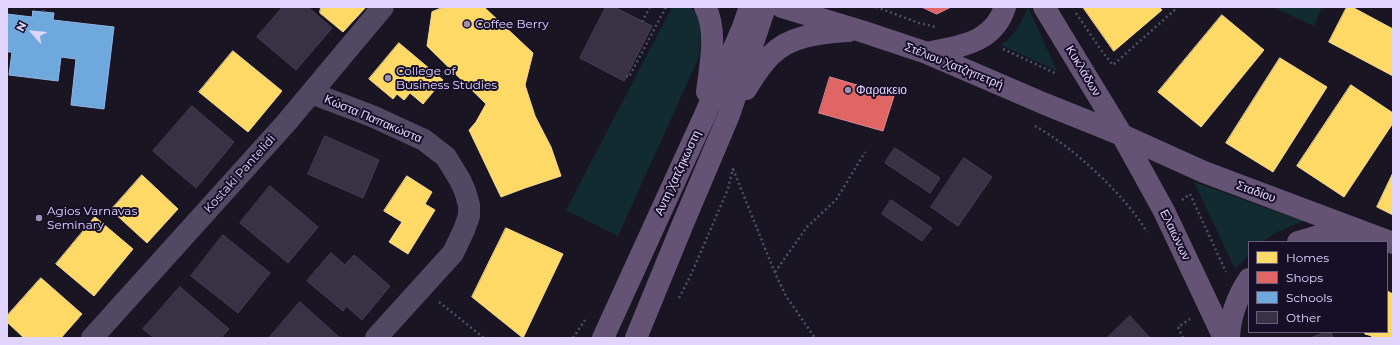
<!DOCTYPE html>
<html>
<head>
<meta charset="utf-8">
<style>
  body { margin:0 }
  #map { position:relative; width:1400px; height:345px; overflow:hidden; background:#191522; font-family:Montserrat,sans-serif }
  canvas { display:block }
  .frame { position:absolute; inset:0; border:8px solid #e1d5ff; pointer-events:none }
  .legend { position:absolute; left:1248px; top:241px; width:140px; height:92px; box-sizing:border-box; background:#170f28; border:1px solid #685e7e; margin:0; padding:5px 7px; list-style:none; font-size:12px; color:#e1d5ff }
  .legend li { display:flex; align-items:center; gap:8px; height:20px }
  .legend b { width:20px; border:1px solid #685e7e }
  .north { position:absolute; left:12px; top:12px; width:40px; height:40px; -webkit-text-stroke:3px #170f28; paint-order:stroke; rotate:297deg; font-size:11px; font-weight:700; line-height:16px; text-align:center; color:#e1d5ff }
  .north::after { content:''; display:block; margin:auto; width:14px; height:18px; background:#e1d5ff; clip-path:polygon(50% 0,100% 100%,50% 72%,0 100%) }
</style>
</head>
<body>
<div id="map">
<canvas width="1400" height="345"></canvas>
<div class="frame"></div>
<ul class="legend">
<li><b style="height:11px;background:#ffd966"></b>Homes</li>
<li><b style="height:11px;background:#e06666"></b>Shops</li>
<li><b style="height:11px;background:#6fa8dc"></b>Schools</li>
<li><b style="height:11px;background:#383244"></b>Other</li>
</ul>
<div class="north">N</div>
</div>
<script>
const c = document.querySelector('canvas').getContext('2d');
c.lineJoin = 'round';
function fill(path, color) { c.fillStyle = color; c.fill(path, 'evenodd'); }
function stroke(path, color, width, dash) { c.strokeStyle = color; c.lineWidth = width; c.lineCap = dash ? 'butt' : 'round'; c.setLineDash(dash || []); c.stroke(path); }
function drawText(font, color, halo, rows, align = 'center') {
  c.font = font + ' Montserrat,sans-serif'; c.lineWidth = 4; c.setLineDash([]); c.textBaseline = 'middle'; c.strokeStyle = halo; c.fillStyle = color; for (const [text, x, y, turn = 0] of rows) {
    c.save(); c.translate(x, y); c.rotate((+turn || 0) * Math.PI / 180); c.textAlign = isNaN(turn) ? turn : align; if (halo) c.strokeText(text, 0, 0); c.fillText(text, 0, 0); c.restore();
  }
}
const green = new Path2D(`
  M672,7H690C705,22 701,38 699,57L618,236L566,210Z
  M1028,7L1057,71L1001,45C1015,36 1021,22 1028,7Z
  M1273,7H1322L1314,26Z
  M1194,182L1303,221L1277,232L1262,242H1249V255L1235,269Z`);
const homes = new Path2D(`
  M321,7H366L343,32L320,13Z
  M444,7H484L533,53L525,85L535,116L551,147L561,176L525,188L501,197L469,130L476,122L486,104L427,46L432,12Z
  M1083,7H1159L1162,10L1114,51Z
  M1347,7H1352L1393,29V76L1329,42Z
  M1222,15L1264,50L1201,127L1158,92Z
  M399,43L443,80L423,104L410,93L404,100L397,94L393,99L369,79Z
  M233,51L282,91L248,132L199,92Z
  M1280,58L1327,87L1273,172L1226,143Z
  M1351,85L1393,113V123L1344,197L1297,166Z
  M1393,173V215L1377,207Z
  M142,175L178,209L147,243L111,210Z
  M407,176L432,192L425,204L435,210L408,254L389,242L402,222L384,211Z
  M95,217L133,249L94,296L56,264Z
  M506,228L563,254L523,338L472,297Z
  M41,278L82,314L61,338H24L7,322V316Z
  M1387,291L1393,294V338H1371L1372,336L1365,334L1364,332H1387Z`);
const shops = new Path2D(`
  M922,7H951L937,14Z
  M830,77L894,96L883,131L819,113Z`);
const schools = new Path2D(`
  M33,11L54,13L53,20L114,27L104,109L71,105L76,59L61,57L58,81L9,75L12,52H7V14L32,17Z`);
const building = new Path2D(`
  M283,7H308L332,28L296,70L257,37Z
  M606,7H614L652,26L624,81L580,58Z
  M192,106L234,142L196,188L153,151Z
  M325,136L379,160L363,198L308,174Z
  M895,148L940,178L930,193L885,163Z
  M964,158L992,177L958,226L931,207Z
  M270,186L318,227L288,263L240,223Z
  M891,200L932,228L922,241L882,214Z
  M223,235L270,273L238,313L191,276Z
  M331,253L345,265L354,255L390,286L362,320L346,306L343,311L307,281Z
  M180,287L229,329L221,338H154L143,329Z
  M300,302L340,338H269Z
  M1130,316L1150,338H1107Z
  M1326,332H1331L1333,338H1311Z`);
const path = new Path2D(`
  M876,7L919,23L936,27
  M43,12V7
  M1076,13L1101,50L1113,65L1178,7
  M642,22L650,7
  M1003,49L1057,74
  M626,76L629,77L666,7
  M1035,126C1073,147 1125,195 1147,232
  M733,169L775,273L786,296L815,338
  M1182,200L1190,194L1226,272
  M775,272L807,227L836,200L865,152
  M679,298L690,277L728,189L733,168
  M439,302L484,338
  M573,338L585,320
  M1183,338L1178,327L1190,319`);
const minor = new Path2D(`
  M311,93L372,116L424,140L446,157L460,180L465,191L469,205V216L464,230L453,253L376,338
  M92,338L286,123L383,7`);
const major = new Path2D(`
  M705,7C718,30 710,67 707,92
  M782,7L861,31L924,52L1045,104L1122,135L1204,172L1393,243
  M1044,7L1122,135L1164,211L1224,338
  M927,53C959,46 993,44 1005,7
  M746,89C753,78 760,66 770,56C790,35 821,33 848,31
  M1298,242L1322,235L1355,231
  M603,338L704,117L743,27L750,7
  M636,338L682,226L729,115L764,10
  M1229,338C1230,316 1237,297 1249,279`);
const markers = [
  [467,24,4,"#9b92b2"],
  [388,78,4,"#9b92b2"],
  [848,90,4,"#9b92b2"],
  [39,218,4,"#9b92b2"]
];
const poiNames = [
  ["Coffee Berry",475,24],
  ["College of",396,71],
  ["Business Studies",396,85],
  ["Φαρακειο",856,90],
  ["Agios Varnavas",47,211],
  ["Seminary",47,225]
];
const streetNames = [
  ["Στέλιου Χατζηπετρή",954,66,22],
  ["Κυκλάδων",1083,71,59],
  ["Κώστα Παπακώστα",373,119,23],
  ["Αντη Χατζηκωστη",678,173,-65],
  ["Kostaki Pantelidi",240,174,-48],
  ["Σταδίου",1256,192,20],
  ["Ελαιώνων",1175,235,64]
];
fill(green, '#122b30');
fill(homes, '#ffd966');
stroke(homes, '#f6d894', 1);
fill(shops, '#e06666');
stroke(shops, '#e08794', 1);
fill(schools, '#6fa8dc');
stroke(schools, '#91b6e6', 1);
fill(building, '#383244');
stroke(building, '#473f56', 1);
stroke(path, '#495364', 2.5, [2, 3]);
stroke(minor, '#4f4963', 22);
stroke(major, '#645374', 22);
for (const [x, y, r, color] of markers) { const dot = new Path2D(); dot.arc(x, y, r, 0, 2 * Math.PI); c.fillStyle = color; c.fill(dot); stroke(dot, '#170f28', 1.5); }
drawText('12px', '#e1d5ff', '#170f28', poiNames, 'left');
drawText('12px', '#e1d5ff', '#170f28', streetNames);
</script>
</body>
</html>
